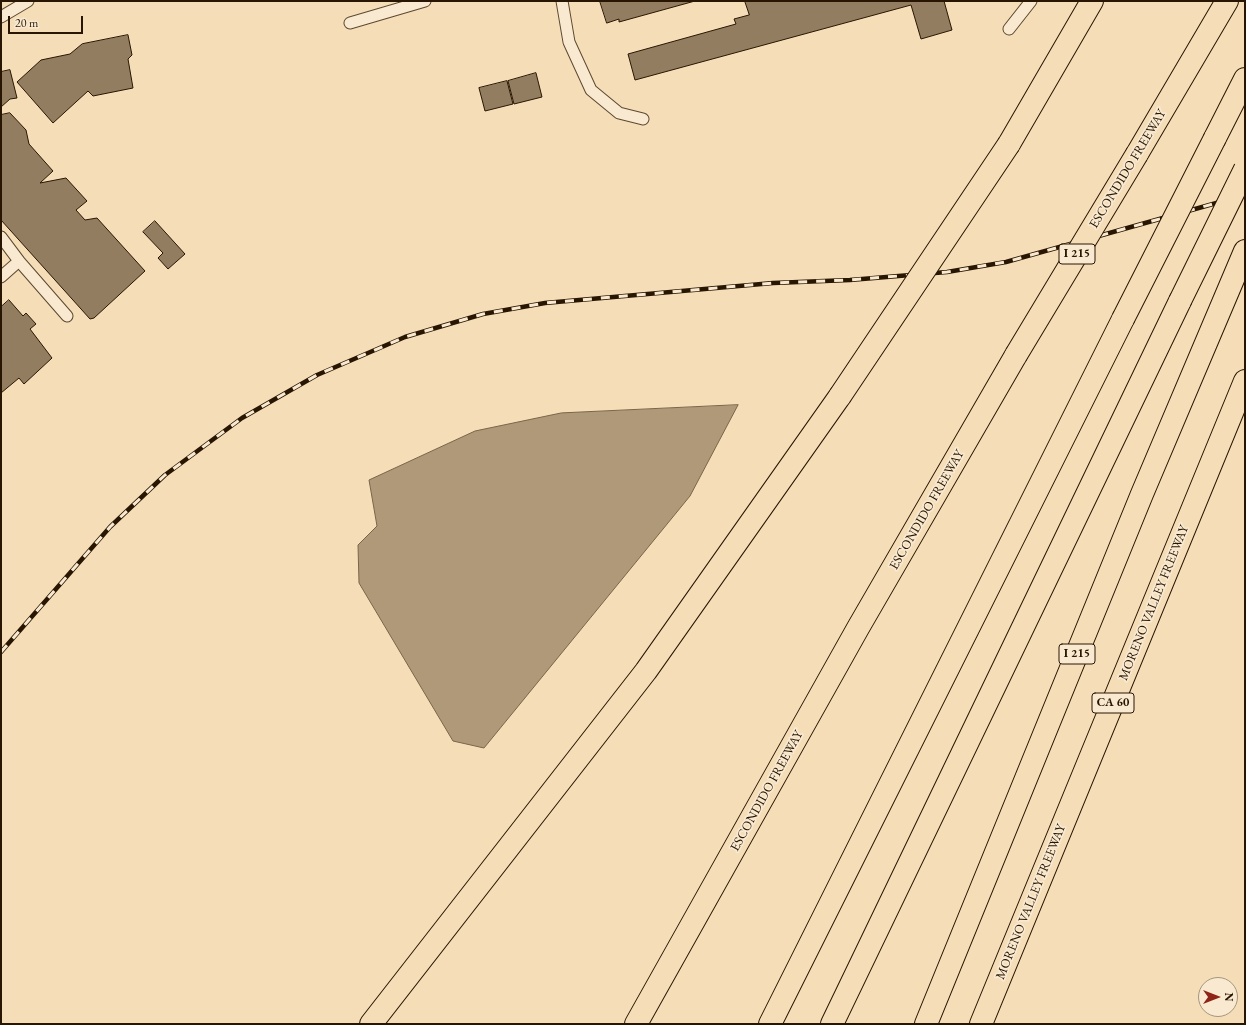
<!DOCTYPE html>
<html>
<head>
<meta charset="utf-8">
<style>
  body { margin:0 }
  #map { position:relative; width:1246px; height:1025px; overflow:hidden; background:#f5ddb7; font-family:"EB Garamond",serif }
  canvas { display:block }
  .frame { position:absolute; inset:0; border:2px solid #281602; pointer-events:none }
  .north { position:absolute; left:1198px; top:977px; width:40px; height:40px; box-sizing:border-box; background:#f8e9d0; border:1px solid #a5957e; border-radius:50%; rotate:90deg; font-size:11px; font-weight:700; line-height:16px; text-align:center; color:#281602 }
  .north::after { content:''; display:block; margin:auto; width:14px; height:18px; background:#8f2418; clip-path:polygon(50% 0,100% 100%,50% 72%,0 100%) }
  .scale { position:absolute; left:8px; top:16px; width:75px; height:18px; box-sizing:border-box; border:2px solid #281602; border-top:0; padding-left:5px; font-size:12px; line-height:14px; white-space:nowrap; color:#281602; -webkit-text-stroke:3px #f8e9d0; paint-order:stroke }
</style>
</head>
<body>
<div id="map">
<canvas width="1246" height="1025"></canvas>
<div class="frame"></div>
<div class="north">N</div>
<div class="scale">20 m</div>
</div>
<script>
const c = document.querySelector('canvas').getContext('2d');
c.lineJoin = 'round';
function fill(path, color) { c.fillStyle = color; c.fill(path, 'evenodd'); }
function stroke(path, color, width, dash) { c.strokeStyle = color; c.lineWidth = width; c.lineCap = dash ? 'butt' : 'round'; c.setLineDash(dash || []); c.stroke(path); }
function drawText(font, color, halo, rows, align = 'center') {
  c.font = font + ' "EB Garamond",serif'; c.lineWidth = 3.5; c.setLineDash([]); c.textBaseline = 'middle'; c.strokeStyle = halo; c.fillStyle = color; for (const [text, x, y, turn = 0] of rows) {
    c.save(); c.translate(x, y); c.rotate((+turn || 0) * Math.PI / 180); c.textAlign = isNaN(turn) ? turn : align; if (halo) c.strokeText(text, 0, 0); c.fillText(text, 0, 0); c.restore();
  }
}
const water = new Path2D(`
  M738,405L690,496L484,748L453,741L359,583L358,545L377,526L369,480L475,431L561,413Z`);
const building = new Path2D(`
  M600,1H695L619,22V19L607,23Z
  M745,1H944L952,30L921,39L911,5L635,80L628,54L736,24L734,19L749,15Z
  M128,35L132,55L128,59L133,88L93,96L88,91L53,123L17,82L41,60L70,54L82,44Z
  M10,70L17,98L10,99L1,107V72Z
  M536,73L542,97L514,104L508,81Z
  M507,81L513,104L485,111L479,88Z
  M10,113L26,130L29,144L53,171L40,183L66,178L87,201L76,210L85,220L97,218L145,271L94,318L90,319L1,220V115Z
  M155,221L185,254L168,269L158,258L163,253L143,232Z
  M9,300L23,316L26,313L36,324L30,329L52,358L24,384L19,378L1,393V307Z`);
const lane = new Path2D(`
  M562,1L569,42L591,90L619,113L643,119
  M1,17L28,1
  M350,23L425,1
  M1009,29L1031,1
  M1,237L19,261L1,277
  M19,261L67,316`);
const highway = new Path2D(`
  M1215,138L1245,79
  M1009,144L1092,1
  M1137,154L1227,1
  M371,1024L646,671L840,396
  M636,1024L858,628L1016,355
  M770,1024L1123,319
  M832,1024L1180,301
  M926,1024L1142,494L1245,251
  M981,1024L1245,381`);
const rail = new Path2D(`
  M1,652L110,527L165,475L242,418L317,375L405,337L483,314L545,303L773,283L850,280L947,272L1006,262L1245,195`);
const highwayBridge = new Path2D(`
  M1180,301L1245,169
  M1123,319L1215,138
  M1016,355L1137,154
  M840,396L1009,144`);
const shields = [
  [1077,254,36],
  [1077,654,36],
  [1113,703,42]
];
const shieldNames = [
  ["I 215",1077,254],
  ["I 215",1077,654],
  ["CA 60",1113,703]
];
const streetNames = [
  ["ESCONDIDO FREEWAY",1128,169,-59],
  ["ESCONDIDO FREEWAY",927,510,-60],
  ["MORENO VALLEY FREEWAY",1154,603,-68],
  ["ESCONDIDO FREEWAY",767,791,-61],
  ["MORENO VALLEY FREEWAY",1031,902,-68]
];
fill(water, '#af9979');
stroke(water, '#796549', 1);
fill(building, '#937d60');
stroke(building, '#281602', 1);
stroke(lane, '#5b482f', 13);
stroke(highway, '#281602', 24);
stroke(lane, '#f8e9d0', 11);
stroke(highway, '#f5ddb7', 22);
stroke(rail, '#281602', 4.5);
stroke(rail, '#f8e9d0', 3, [9]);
stroke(highwayBridge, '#281602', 24, []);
stroke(highwayBridge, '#f5ddb7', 22);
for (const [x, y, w] of shields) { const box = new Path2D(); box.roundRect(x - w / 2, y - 10, w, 20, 3); c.fillStyle = '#f8e9d0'; c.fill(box); stroke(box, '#281602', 1); }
drawText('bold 12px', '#281602', null, shieldNames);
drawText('13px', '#281602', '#f8e9d0', streetNames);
</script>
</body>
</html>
